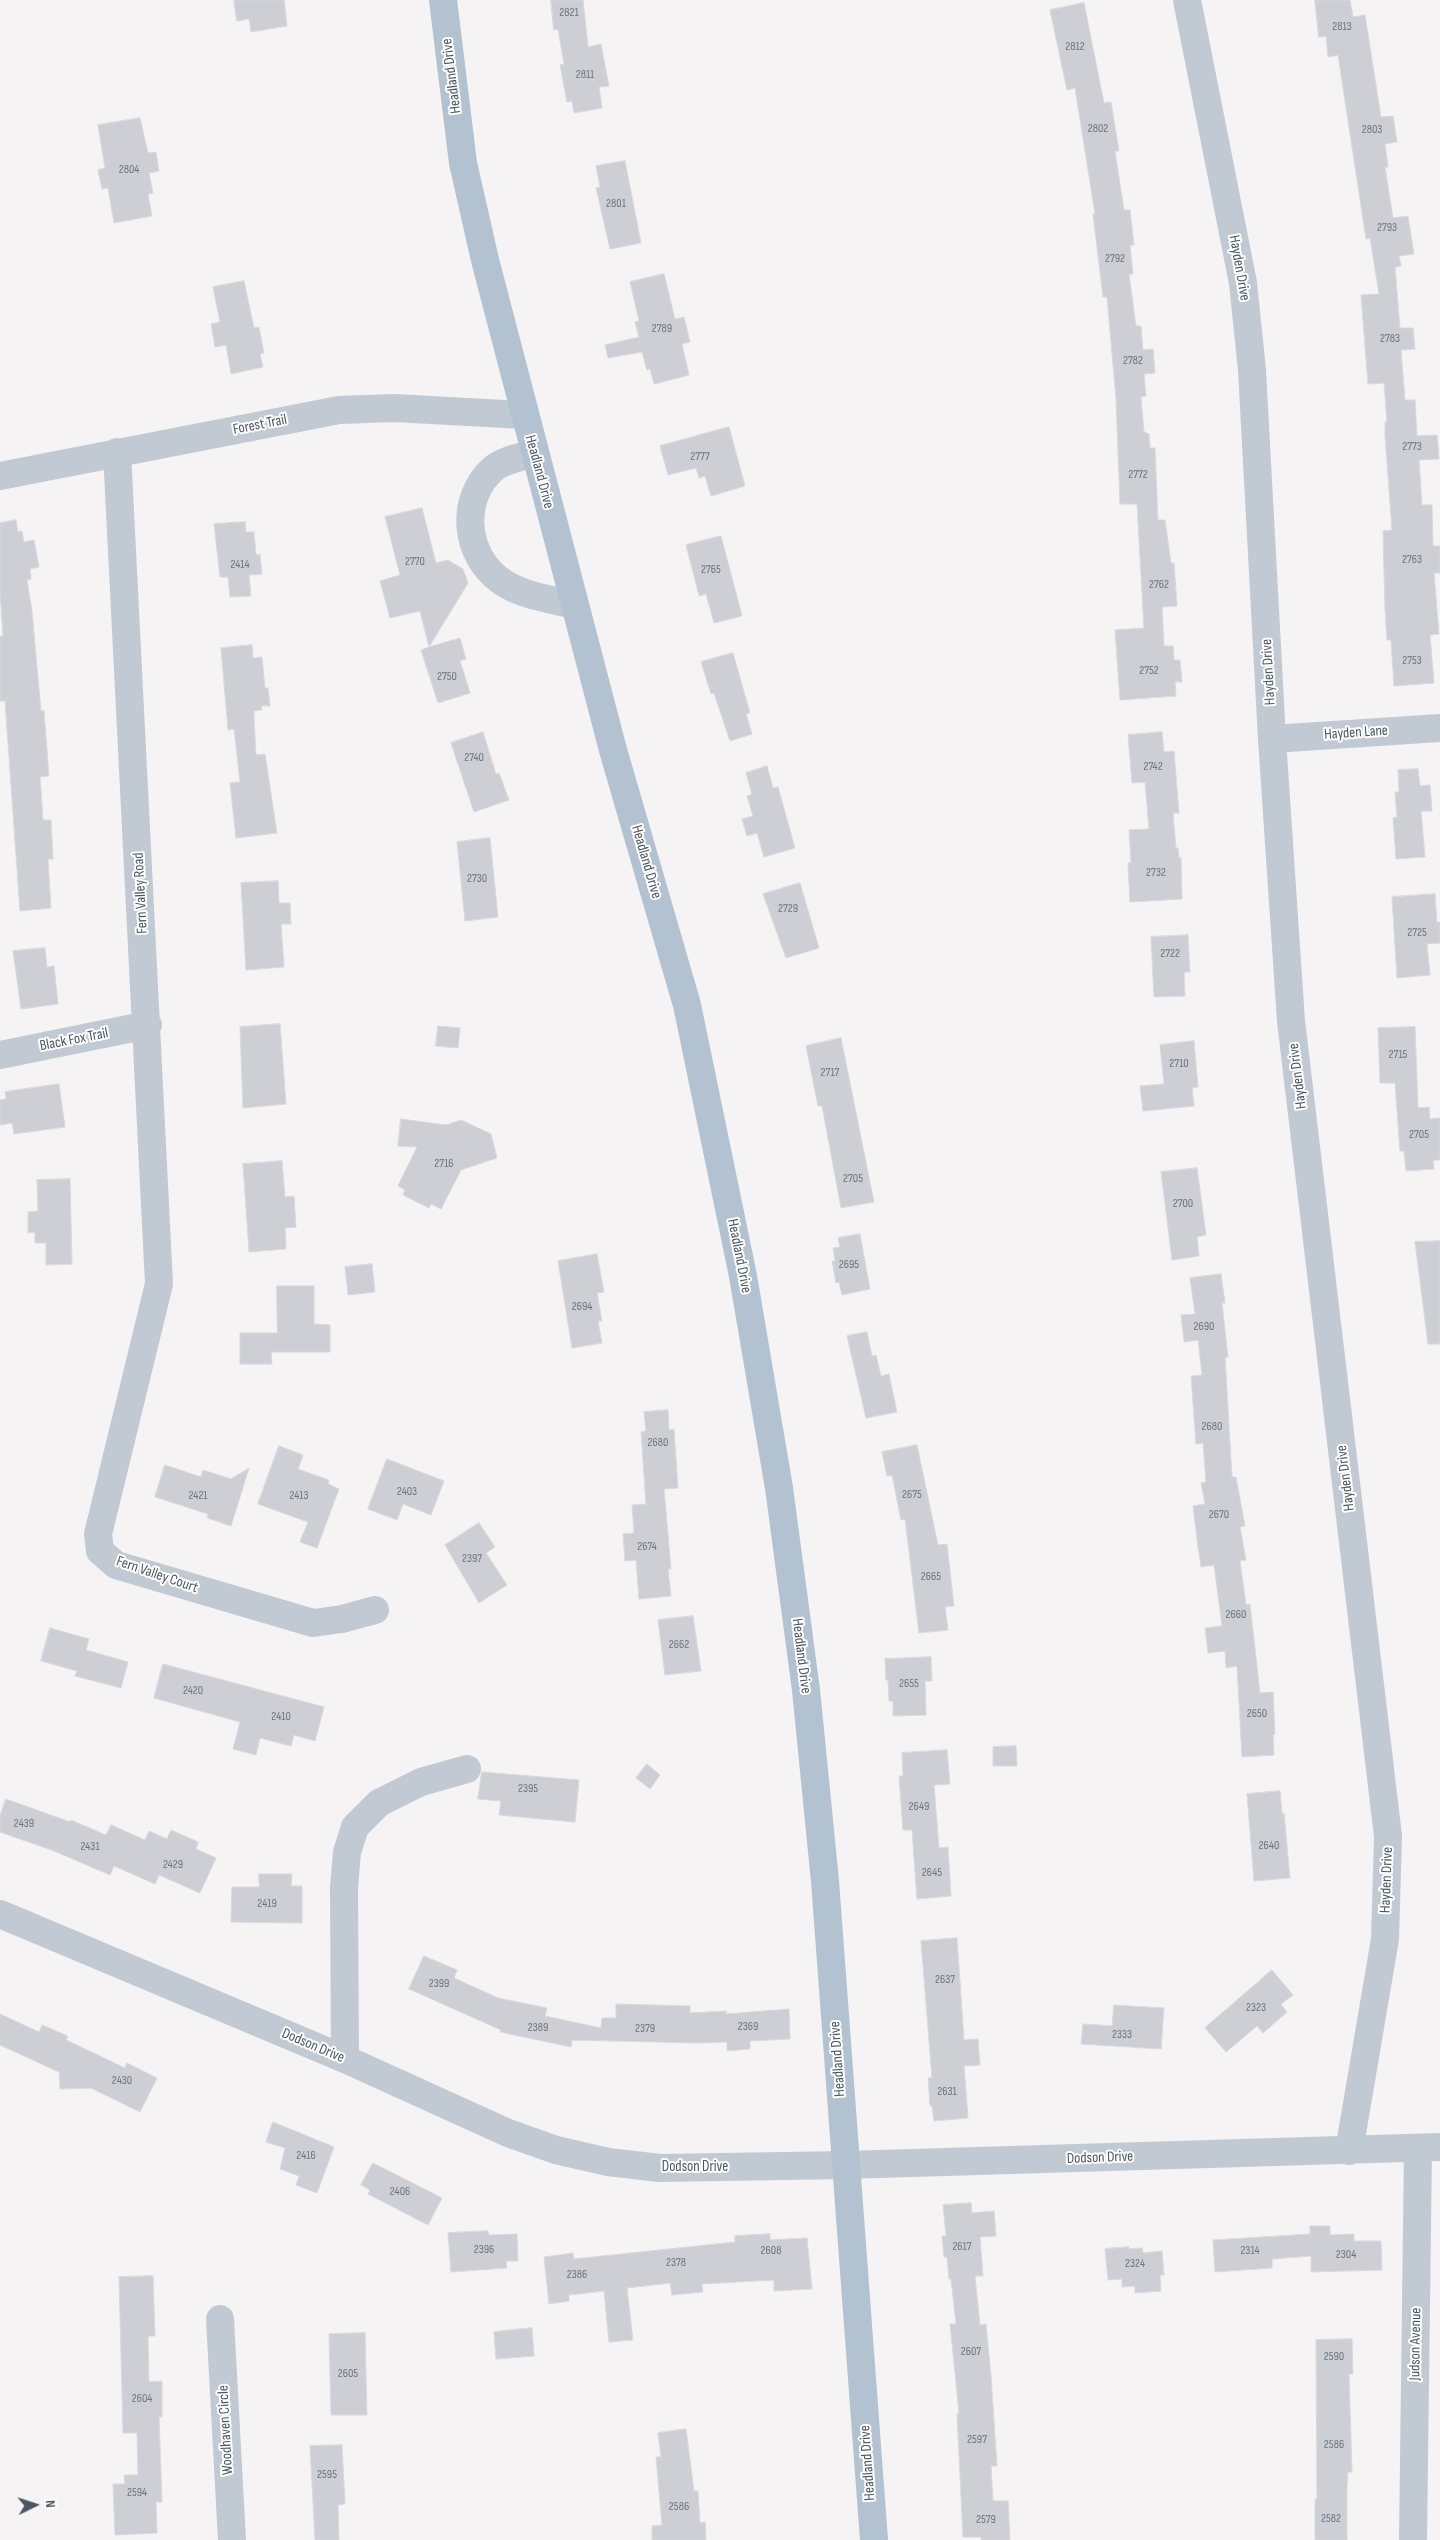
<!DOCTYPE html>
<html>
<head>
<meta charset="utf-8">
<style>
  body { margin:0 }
  #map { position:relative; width:1440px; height:2540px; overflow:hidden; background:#f5f3f3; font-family:"Sofia Sans Condensed",sans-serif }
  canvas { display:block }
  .north { position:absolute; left:10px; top:2480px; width:50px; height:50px; -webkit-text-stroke:4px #fff; paint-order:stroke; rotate:86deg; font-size:14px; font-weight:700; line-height:20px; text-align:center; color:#4a5661 }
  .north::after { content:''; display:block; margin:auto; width:18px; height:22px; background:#4a5661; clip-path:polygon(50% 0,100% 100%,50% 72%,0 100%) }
</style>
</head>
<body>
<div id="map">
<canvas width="1440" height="2540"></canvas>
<div class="north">N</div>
</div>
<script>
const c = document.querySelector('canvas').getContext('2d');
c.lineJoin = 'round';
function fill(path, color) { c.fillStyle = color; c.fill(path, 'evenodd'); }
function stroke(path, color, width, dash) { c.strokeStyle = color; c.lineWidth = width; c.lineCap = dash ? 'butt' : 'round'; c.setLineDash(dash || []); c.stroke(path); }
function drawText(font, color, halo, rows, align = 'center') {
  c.font = font + ' "Sofia Sans Condensed",sans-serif'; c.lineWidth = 4; c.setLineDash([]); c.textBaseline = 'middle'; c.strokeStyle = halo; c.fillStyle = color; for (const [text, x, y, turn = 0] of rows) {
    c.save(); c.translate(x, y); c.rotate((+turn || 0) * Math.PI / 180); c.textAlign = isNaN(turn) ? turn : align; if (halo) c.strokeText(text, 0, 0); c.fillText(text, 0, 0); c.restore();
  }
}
const building = new Path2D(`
  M234,0H284L287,26L251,32L249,19L237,21Z
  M551,0H583L588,47L601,44L609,86L599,87L602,108L574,113L572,101L567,102L560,65L564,64L558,29L554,30Z
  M1315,0H1350L1353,17L1365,15L1381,117L1393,116L1397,142L1385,144L1388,167H1385L1393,218L1408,216L1414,254L1399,256L1401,266L1395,267L1400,328H1413L1415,349L1401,350L1405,400H1415L1417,436L1437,435L1439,459L1419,460L1422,505H1432L1433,546H1440V573H1434L1439,634L1430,635L1434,683L1394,686L1391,640H1387L1385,609L1383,531L1392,530L1385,435V422H1387L1384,383L1368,384L1361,295L1379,294L1370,238L1366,239L1338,55L1328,57L1326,36L1319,37Z
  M1084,3L1104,103L1111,102L1119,151H1115L1124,210H1130L1134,245H1130L1133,274H1129L1136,326H1141L1143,350L1153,349L1155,373L1144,374L1146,396L1141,397L1144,432L1149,434L1150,448H1155L1158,520H1165L1171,563H1174L1177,606L1162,607L1164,646H1173L1174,660H1180L1182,682H1175L1176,696L1120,700L1115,630L1144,628L1137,504H1120L1116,399L1107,297H1103L1093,214H1095L1075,88L1067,90L1050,10Z
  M140,118L148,153L156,152L159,171L149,173L153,193L148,194L152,216L114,223L108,188L102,189L98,170L105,168L98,125Z
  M625,161L641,243L610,249L596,188L600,187L596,166Z
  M664,274L675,319L684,317L690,342L682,344L689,375L654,384L650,369L647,370L642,352L608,358L605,345L639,337L635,322L639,321L630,282Z
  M244,281L254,328L259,327L264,353L260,354L263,367L231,374L226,345L215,347L211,324L220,322L213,287Z
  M729,427L745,486L711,496L705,476L699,478L696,468L668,475L660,446Z
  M422,508L436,563L448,560L463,569L468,583L429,647L460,638L466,659L460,661L470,693L438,703L421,650L429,647L420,611L390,618L380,581L400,575L385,517Z
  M16,520L18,532L22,531L24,542L34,540L39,567L30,569L31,579L27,580L32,611L41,711H44L49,776L40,777L43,820H51L53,859H48L51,908L20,911L5,701H0V636H3L0,592V523Z
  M245,522L246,532H254L256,555L260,554L262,574L249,575L251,596L230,597L228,577H220L214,524Z
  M721,536L742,616L714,623L706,594L699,596L686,545Z
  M252,645L253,658L262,657L265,688H268L270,706H261L262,710L254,711V718L256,755L265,754L277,833L236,838L230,783L240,782L234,729L228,730L221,648Z
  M733,653L750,713L746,714L752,734L730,741L714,693L711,694L701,662Z
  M483,732L496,774L499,773L509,800L474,812L451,743Z
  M1162,732L1164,752L1174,751L1179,813H1173L1176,848H1178L1179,858H1181L1182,899L1130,902L1128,863H1131L1129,830L1149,829L1145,782L1132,783L1128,735Z
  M767,766L773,788L778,787L795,848L764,857L757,833L747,836L742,819L753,816L747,796L752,794L746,773Z
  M1418,769L1420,786L1430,785L1432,811H1421L1425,857L1396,859L1393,818L1397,817L1395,792H1399L1398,770Z
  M490,838L498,917L465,921L457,842Z
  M278,881L279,903H290L291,924H281L284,967L246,970L241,883Z
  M800,883L819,948L786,958L763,894Z
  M1435,894L1437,923L1440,922V943L1427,944L1430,975L1397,978L1392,897Z
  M1188,935L1190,972H1184L1185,996L1154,997L1151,937Z
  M45,948L47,967L54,966L58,1004L21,1009L13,951Z
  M280,1024L286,1104L243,1108L240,1027Z
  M438,1026L460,1028L458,1048L436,1046Z
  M1415,1027L1418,1108L1429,1107L1430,1119L1440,1118V1160H1433L1434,1169L1406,1171L1404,1151H1400L1395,1083H1380L1378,1028Z
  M841,1038L874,1202L841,1208L822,1106H818L806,1046Z
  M1194,1041L1198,1087L1192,1088L1194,1106L1143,1111L1140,1086L1164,1084L1160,1045Z
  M59,1084L65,1127L14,1134L12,1123L0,1125V1100L6,1099L5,1092Z
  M401,1119L446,1125L461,1120L491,1134L497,1158L461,1170L441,1209L431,1204L429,1208L403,1195L405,1190L398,1186L417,1147L398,1146Z
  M282,1161L285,1197L294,1196L296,1227L285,1228L286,1249L249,1252L243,1164Z
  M1197,1168L1206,1235L1197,1237L1199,1256L1172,1260L1161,1172Z
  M70,1179L72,1264L46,1265V1243H35V1232L28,1233V1212L38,1211L37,1180Z
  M860,1234L870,1289L842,1295L839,1282L836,1283L832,1261H835L833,1248L840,1247L838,1238Z
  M1440,1241V1344H1428L1415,1242Z
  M597,1254L604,1292L597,1293L602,1321H598L602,1343L572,1348L558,1261Z
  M372,1264L375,1292L348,1295L345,1267Z
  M1221,1274L1225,1303H1222L1228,1357H1225L1232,1477H1236L1245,1526L1240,1527L1246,1560L1240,1561L1246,1605L1250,1604L1260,1693L1273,1692L1275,1734L1273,1735L1274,1755L1242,1757L1237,1666L1226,1668L1225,1651L1208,1653L1205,1628L1222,1626L1214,1565L1201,1567L1198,1547L1193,1506L1205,1504L1201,1483L1206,1482L1203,1443L1196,1444L1191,1376L1202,1375L1198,1340L1184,1342L1181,1315L1195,1314L1190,1278Z
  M277,1286H314V1324L330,1325V1352H271L272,1364H240V1333H277Z
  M867,1332L872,1356L876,1355L881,1376L889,1374L897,1412L866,1418L847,1336Z
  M668,1410L669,1430L674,1429L678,1488L664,1489L671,1569H668L671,1596L639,1599L636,1560L625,1561L623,1534L634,1533L632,1505L646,1504L641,1432L646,1431L644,1412Z
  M917,1445L938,1545L947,1544L954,1606L945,1607L948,1630L919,1633L905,1519L901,1520L892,1475L887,1476L882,1452Z
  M279,1446L303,1455L298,1469L329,1480L328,1484L339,1489L317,1548L300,1542L308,1522L258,1504Z
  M387,1459L444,1481L431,1515L403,1504L397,1520L368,1509Z
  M165,1465L201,1477L203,1470L231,1479L249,1468L231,1526L207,1518L208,1514L155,1497Z
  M479,1523L495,1547L486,1553L507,1585L479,1603L445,1545Z
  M693,1616L701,1671L665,1675L658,1620Z
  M50,1628L89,1639L86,1650L128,1662L121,1688L75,1676L77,1671L41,1661Z
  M931,1657L932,1681H925L926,1715L893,1716V1701H889L888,1680H886L885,1659Z
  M163,1664L324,1707L315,1741L294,1735L291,1746L260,1738L256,1755L233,1749L240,1722L154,1698Z
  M1016,1746L1017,1766H993V1747Z
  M947,1750L950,1784L934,1785L939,1848L948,1847L951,1896L917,1899L912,1830H903L899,1776H903L902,1753Z
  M647,1764L660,1775L650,1789L636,1778Z
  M482,1772L579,1780L575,1822L499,1815L501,1801L478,1799Z
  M1280,1791L1282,1814L1284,1813L1290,1878L1254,1881L1247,1794Z
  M6,1799L70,1822L71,1820L106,1835L111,1825L145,1840L149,1831L167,1839L171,1830L198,1842L196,1849L216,1858L200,1893L159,1875L155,1884L114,1866L110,1875L54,1851L0,1832V1816Z
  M259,1874H292L291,1886H302V1923L231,1922L232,1887H259Z
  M957,1938L964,2040L978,2039L980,2065L964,2066L968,2118L934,2121L932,2106H930L928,2078H932L921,1941Z
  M424,1956L457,1970L454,1978L498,1998L547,2008L545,2016L601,2028L602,2018H616V2004L690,2006V2013L726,2011V2014L789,2009L790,2039L750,2041V2049L727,2051V2042L697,2043L572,2040L571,2047L500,2032L501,2030L409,1989Z
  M1272,1970L1293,1995L1281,2004L1287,2012L1263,2033L1257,2026L1226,2052L1205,2028Z
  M1114,2005L1164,2008L1161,2049L1081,2044L1083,2024L1112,2026Z
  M0,2014L39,2032L42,2025L68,2036L66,2040L125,2068L127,2063L157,2078L140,2112L91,2088L60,2089L59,2072L0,2045Z
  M273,2122L334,2147L317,2193L296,2185L299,2176L280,2169L285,2148L266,2142Z
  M373,2163L442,2198L428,2225L368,2194L370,2190L361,2185Z
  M971,2203L972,2213L994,2211L996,2236L980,2237L983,2276H975L980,2325L986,2324L991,2376L997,2466H991L993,2501H1008L1010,2540H981V2537H963L957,2414L959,2413L950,2324H956L951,2279H949L947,2257H944L942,2236H946L943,2205Z
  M1310,2226H1330V2235L1354,2234V2241H1381L1382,2270L1311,2272V2256L1272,2259V2268L1215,2272L1213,2240L1310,2234Z
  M488,2231L489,2235L517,2234L518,2261H506L507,2268L451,2272L448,2233Z
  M770,2234V2240L807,2238L812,2289L774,2291V2280L702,2284L703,2292L672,2295L670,2283L627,2288L633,2340L609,2342L604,2291L569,2295V2301L549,2304L544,2257L573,2253L574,2259L735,2242V2236Z
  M1129,2247V2249L1142,2248L1143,2253L1162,2251L1164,2275H1160L1161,2291L1135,2293V2286L1122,2287V2279L1108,2280L1105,2249Z
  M153,2276L155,2336H148L149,2382L162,2381V2417H159L162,2502H156L157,2533L115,2535L113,2484H125L124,2475H138L137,2433H123L119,2277Z
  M532,2328L534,2356L496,2359L494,2332Z
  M365,2333L367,2415H331L329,2334Z
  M1352,2339L1353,2374H1349L1352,2472H1348L1347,2487V2540H1315V2499H1317L1316,2340Z
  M686,2429L694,2491H698L700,2523L705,2522L706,2540H652V2526L662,2525L656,2457H661L658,2433Z
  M342,2445L345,2504L338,2505L339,2540H315L310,2446Z`);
const minor = new Path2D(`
  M1187,0L1243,283L1252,370L1272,739L1291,1021L1388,1836L1385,1939L1349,2151
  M117,452L159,1284L98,1534L100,1551L116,1565L313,1623L342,1619L375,1610
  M534,453C522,457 504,460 494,468C459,498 464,555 501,581C522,596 551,599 574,605
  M0,476L339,410L394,408L523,415
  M1272,739L1440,728
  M0,1055L148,1025
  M0,1914L345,2059L508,2133L556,2150L608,2162L660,2168L846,2165L1440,2147
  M345,2059L344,1888L347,1852L355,1827L379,1803L421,1782L467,1769
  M220,2319L232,2540
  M1413,2540L1418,2148`);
const major = new Path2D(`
  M443,0L463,163L485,260L613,750L687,1005L743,1276L779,1488L806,1690L825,1881L874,2540`);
const numberNames = [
  ["2821",569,13],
  ["2813",1342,27],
  ["2812",1075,47],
  ["2811",585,75],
  ["2802",1098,129],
  ["2803",1372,130],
  ["2804",129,170],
  ["2801",616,204],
  ["2793",1387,228],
  ["2792",1115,259],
  ["2789",662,329],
  ["2783",1390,339],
  ["2782",1133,361],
  ["2773",1412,447],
  ["2777",700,457],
  ["2772",1138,475],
  ["2763",1412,560],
  ["2770",415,562],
  ["2414",240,565],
  ["2765",711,570],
  ["2762",1159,585],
  ["2753",1412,661],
  ["2752",1149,671],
  ["2750",447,677],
  ["2740",474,758],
  ["2742",1153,767],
  ["2732",1156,873],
  ["2730",477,879],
  ["2729",788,909],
  ["2725",1417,933],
  ["2722",1170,954],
  ["2715",1398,1055],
  ["2710",1179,1064],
  ["2717",830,1073],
  ["2705",1419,1135],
  ["2716",444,1164],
  ["2705",853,1179],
  ["2700",1183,1204],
  ["2695",849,1265],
  ["2694",582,1307],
  ["2690",1204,1327],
  ["2680",1212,1427],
  ["2680",658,1443],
  ["2403",407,1492],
  ["2675",912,1495],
  ["2421",198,1496],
  ["2413",299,1496],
  ["2670",1219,1515],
  ["2674",647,1547],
  ["2397",472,1559],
  ["2665",931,1577],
  ["2660",1236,1615],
  ["2662",679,1645],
  ["2655",909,1684],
  ["2420",193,1691],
  ["2650",1257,1714],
  ["2410",281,1717],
  ["2395",528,1789],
  ["2649",919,1807],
  ["2439",24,1824],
  ["2640",1269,1846],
  ["2431",90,1847],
  ["2429",173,1865],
  ["2645",932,1873],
  ["2419",267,1904],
  ["2637",945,1980],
  ["2399",439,1984],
  ["2323",1256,2008],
  ["2369",748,2027],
  ["2389",538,2028],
  ["2379",645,2029],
  ["2333",1122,2035],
  ["2430",122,2081],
  ["2631",947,2092],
  ["2416",306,2156],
  ["2406",400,2192],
  ["2617",962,2247],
  ["2396",484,2250],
  ["2608",771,2251],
  ["2314",1250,2251],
  ["2304",1346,2255],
  ["2378",676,2263],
  ["2324",1135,2264],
  ["2386",577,2275],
  ["2607",971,2352],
  ["2590",1334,2357],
  ["2605",348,2374],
  ["2604",142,2399],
  ["2597",977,2440],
  ["2586",1334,2445],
  ["2595",327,2475],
  ["2594",137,2493],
  ["2586",679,2507],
  ["2582",1331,2519],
  ["2579",986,2520]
];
const streetNames = [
  ["Headland Drive",452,76,-97],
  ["Hayden Drive",1239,268,80],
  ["Forest Trail",260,425,-11],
  ["Headland Drive",539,472,75],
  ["Hayden Drive",1269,672,-93],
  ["Hayden Lane",1356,733,-4],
  ["Headland Drive",646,862,74],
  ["Fern Valley Road",141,893,-93],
  ["Black Fox Trail",74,1040,-11],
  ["Hayden Drive",1298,1076,-97],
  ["Headland Drive",739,1256,79],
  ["Hayden Drive",1346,1478,-97],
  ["Fern Valley Court",157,1575,19],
  ["Headland Drive",801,1656,83],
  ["Hayden Drive",1387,1880,-88],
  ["Dodson Drive",313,2046,23],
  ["Headland Drive",838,2059,-94],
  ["Dodson Drive",1100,2158,-2],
  ["Dodson Drive",695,2167],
  ["Judson Avenue",1416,2344,-89],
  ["Woodhaven Circle",226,2430,-93],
  ["Headland Drive",868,2463,-94]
];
fill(building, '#cdcfd5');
stroke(building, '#d7d9de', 1);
stroke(minor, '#c1cad2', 28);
stroke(major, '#b3c2d1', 28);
drawText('12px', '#6b747e', null, numberNames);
drawText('15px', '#4a5661', '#fff', streetNames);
</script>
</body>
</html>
